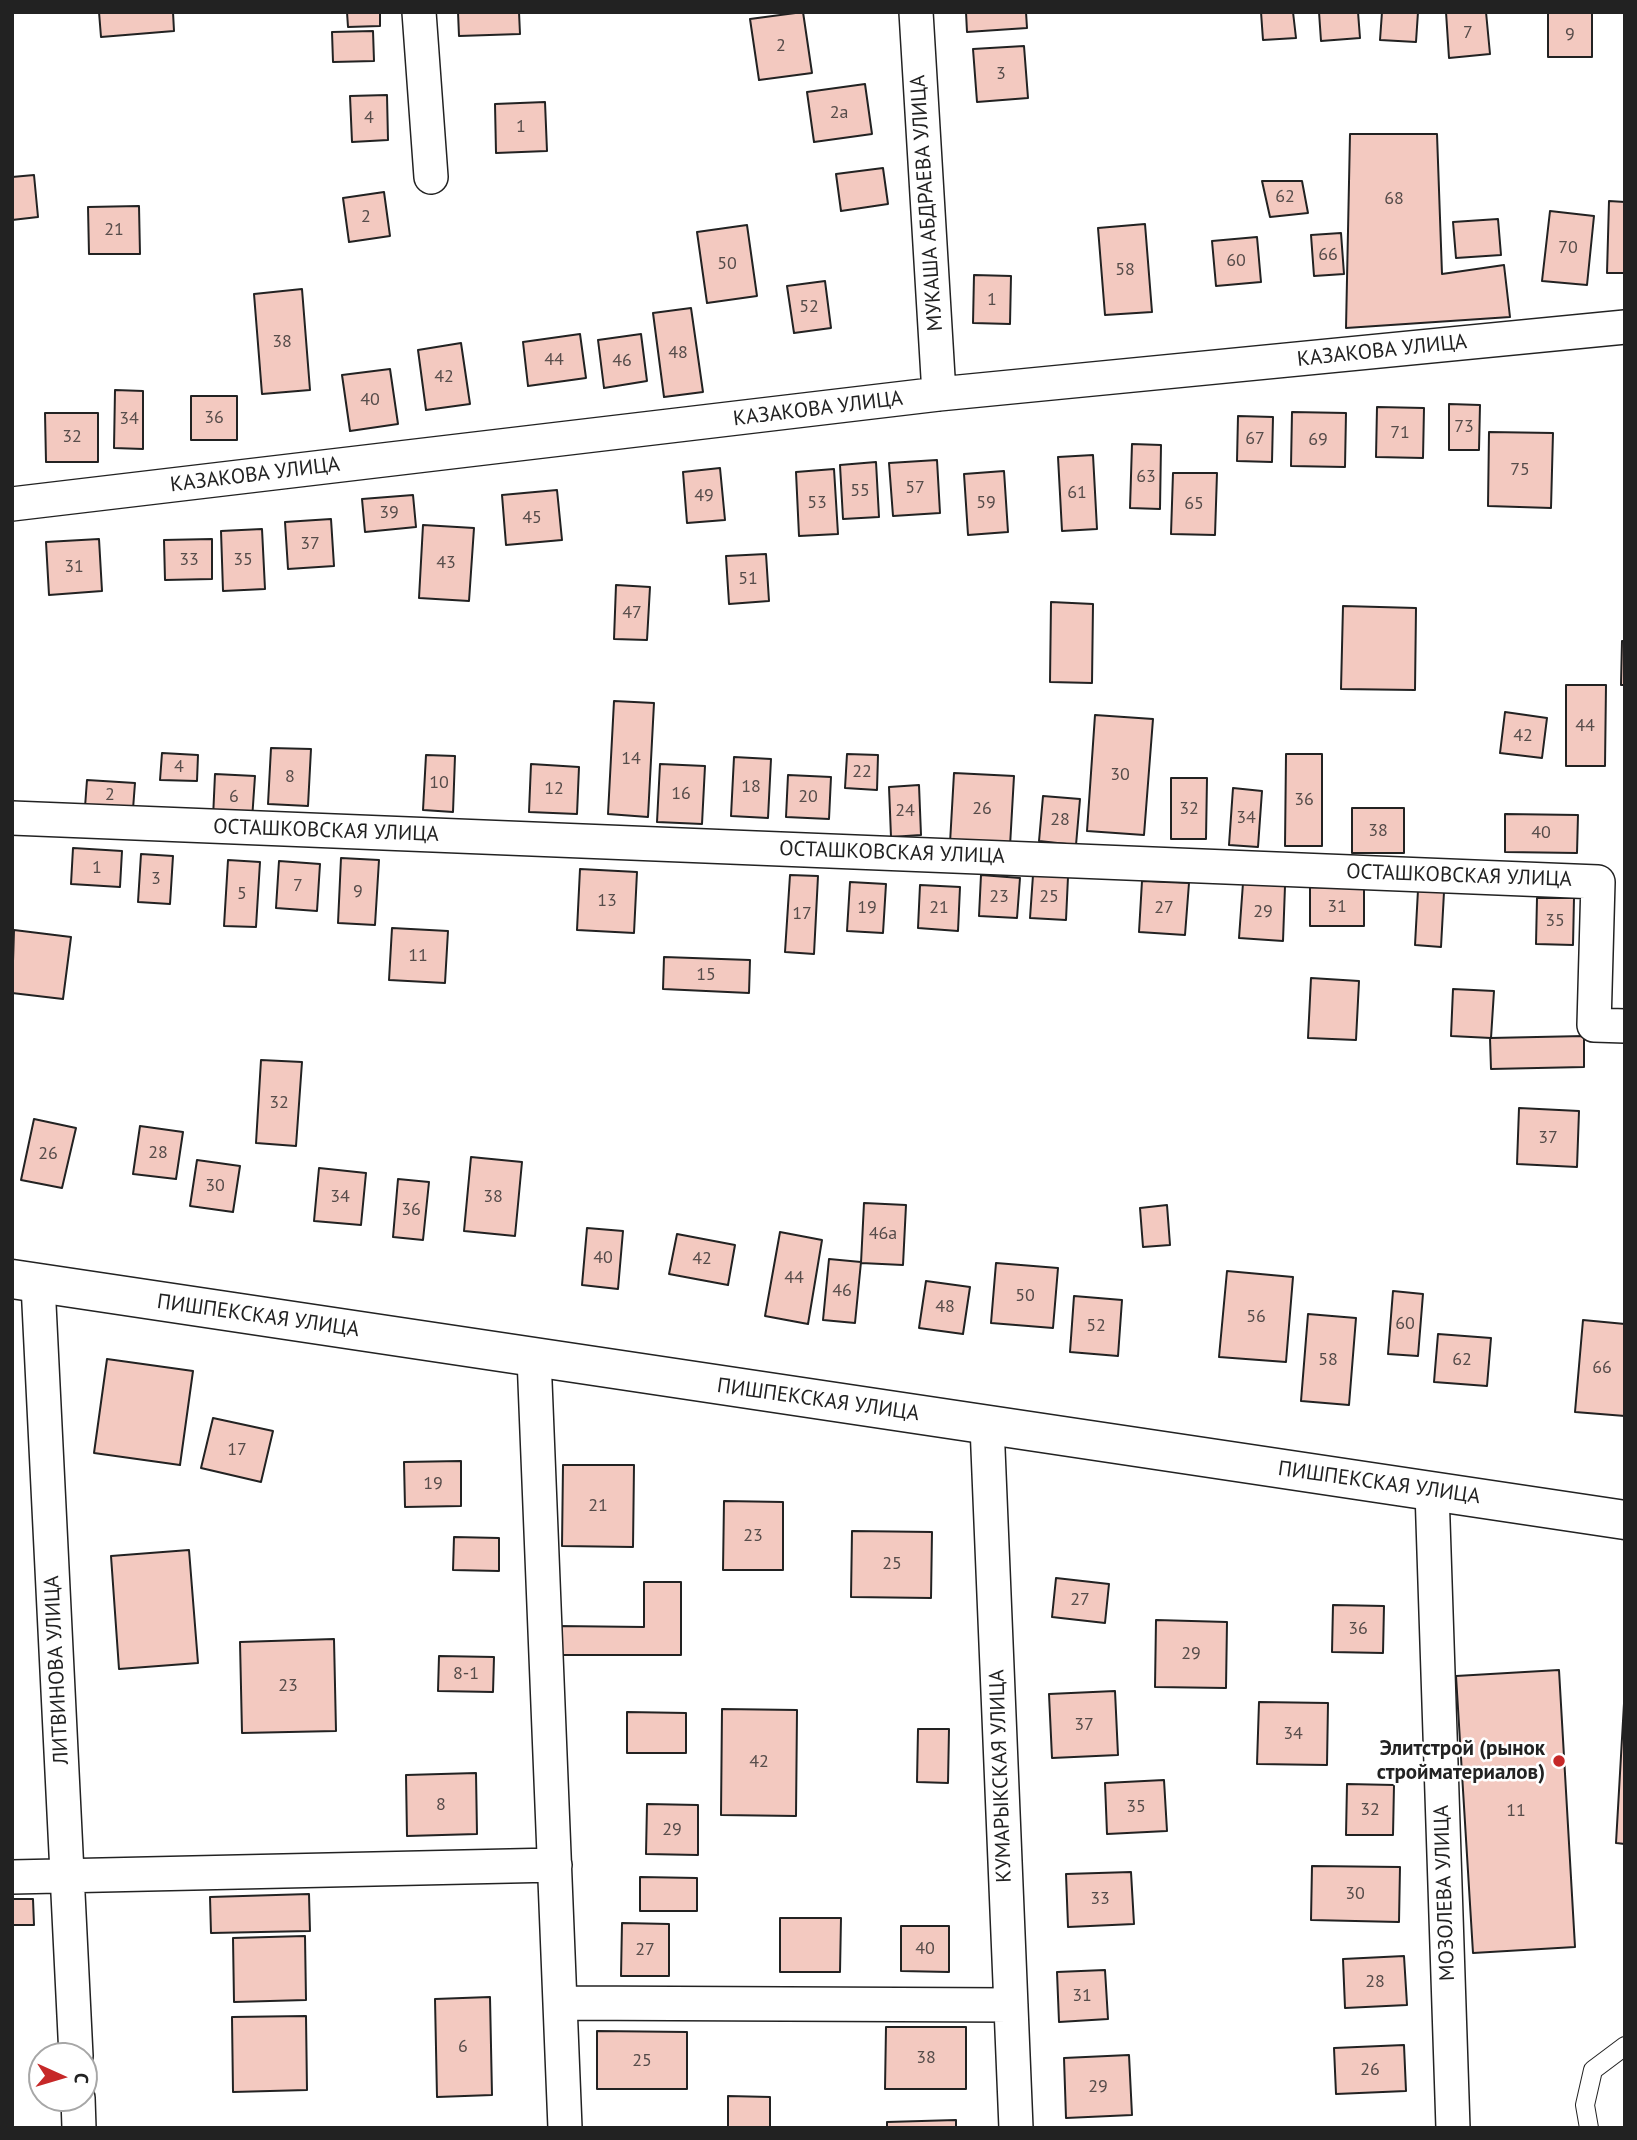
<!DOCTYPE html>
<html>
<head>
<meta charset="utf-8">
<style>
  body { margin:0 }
  #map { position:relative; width:1637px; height:2140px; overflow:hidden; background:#fff; font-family:"PT Sans",sans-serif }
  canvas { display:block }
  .frame { position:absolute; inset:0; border:14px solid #222; pointer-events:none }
  .north { position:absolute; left:28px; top:2042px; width:70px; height:70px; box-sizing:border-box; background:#fff; border:2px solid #a7a7a7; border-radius:50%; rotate:94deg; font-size:19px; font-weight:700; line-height:28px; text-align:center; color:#222 }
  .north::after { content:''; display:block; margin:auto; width:24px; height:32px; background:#c62828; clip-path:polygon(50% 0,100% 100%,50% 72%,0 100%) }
</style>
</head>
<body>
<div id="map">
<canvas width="1637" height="2140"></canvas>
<div class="frame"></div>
<div class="north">С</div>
</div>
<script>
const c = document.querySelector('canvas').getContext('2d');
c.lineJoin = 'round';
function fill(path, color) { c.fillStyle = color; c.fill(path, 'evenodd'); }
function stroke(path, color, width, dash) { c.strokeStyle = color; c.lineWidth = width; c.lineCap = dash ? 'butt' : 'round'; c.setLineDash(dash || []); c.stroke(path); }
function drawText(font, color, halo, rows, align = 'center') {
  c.font = font + ' "PT Sans",sans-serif'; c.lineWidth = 5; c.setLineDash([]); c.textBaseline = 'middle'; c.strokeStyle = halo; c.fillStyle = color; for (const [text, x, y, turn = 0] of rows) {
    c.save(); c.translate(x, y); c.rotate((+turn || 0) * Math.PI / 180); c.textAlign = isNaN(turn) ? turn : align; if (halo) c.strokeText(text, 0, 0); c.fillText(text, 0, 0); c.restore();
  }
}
const building = new Path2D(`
  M99,12H173L174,31L101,37Z
  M347,12H380V26L348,27Z
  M458,12H519L520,34L459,36Z
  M803,12L812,73L759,80L750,19Z
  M966,12H1026L1027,28L967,32Z
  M1261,12H1293L1296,38L1263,40Z
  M1319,12H1358L1360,38L1321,41Z
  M1382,12H1418L1416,42L1380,40Z
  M1446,12H1486L1490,54L1449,58Z
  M1548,12H1592V57H1548Z
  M373,31L374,61L333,62L332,32Z
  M1024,46L1028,98L977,102L973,49Z
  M865,84L872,134L814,142L807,92Z
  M387,95L388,140L352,142L350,96Z
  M545,102L547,151L496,153L495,104Z
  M1350,134H1437L1442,274L1504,265L1510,317L1346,328Z
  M883,168L888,204L841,211L836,174Z
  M34,175L38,217L12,220V177Z
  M1262,181H1302L1308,213L1270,217Z
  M384,192L390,236L349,242L343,198Z
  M1609,201L1625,202V273H1607Z
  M139,206L140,254H89L88,207Z
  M1550,211L1594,216L1587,285L1542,281Z
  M1498,219L1501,255L1456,258L1453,222Z
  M1145,224L1152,312L1105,315L1098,228Z
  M747,225L757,296L707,303L697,232Z
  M1341,233L1344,274L1314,276L1311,235Z
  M1257,237L1261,282L1216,286L1212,241Z
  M974,275L1011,276L1010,324L973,323Z
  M825,281L831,328L794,333L787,286Z
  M302,289L310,390L262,394L254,294Z
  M691,308L703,392L664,397L653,313Z
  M580,334L586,378L528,386L523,342Z
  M641,334L647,381L604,388L598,340Z
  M461,343L470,404L426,410L418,350Z
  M390,369L398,424L350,431L342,375Z
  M115,390L143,391V449L114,448Z
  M191,396H237V440H191Z
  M1449,404L1480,405L1479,450H1449Z
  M1377,407L1424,408L1423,458L1376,457Z
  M1292,412L1346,413L1345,467L1291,466Z
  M45,413H98V462H46Z
  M1238,416L1273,417L1272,462L1237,461Z
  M1489,432L1553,433L1551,508L1488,506Z
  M1132,444L1161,445L1160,509L1130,508Z
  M1093,455L1097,529L1062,531L1058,457Z
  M937,460L940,513L893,516L889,463Z
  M876,462L879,517L843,519L840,465Z
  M720,468L725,520L687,523L683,472Z
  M834,469L838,534L799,536L796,472Z
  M1004,471L1008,532L968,535L964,474Z
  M1173,473H1217L1215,535L1171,534Z
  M557,490L562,540L506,545L502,495Z
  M413,495L416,527L365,532L362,499Z
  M331,519L334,566L288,569L285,522Z
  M423,525L474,528L469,601L419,598Z
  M262,529L265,589L223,591L221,531Z
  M99,539L102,591L49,595L46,542Z
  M212,539V579L165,580L164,540Z
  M766,554L769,601L729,604L726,556Z
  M616,585L650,587L647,640L614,639Z
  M1051,602L1093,604L1092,683L1050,682Z
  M1343,606L1416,608L1415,690L1341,689Z
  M1622,641H1625V685H1621Z
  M1566,685H1606L1605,766H1566Z
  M614,701L654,703L648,817L608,814Z
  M1505,712L1547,718L1542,758L1500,753Z
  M1095,715L1153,719L1144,835L1087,831Z
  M271,748L311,749L308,806L268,804Z
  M162,753L198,755L197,781L160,780Z
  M847,754L878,755L877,790L845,788Z
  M1286,754H1322V846H1285Z
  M426,755L455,756L453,812L423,810Z
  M734,757L771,759L768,818L731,816Z
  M531,764L579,767L577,814L529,812Z
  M660,764L705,766L702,824L657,822Z
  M954,773L1014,776L1010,846L950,843Z
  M215,774L255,776L252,820L213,818Z
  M788,775L831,777L829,819L786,817Z
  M1171,778H1207L1206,839H1171Z
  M87,780L135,783L133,809L85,807Z
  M919,785L921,835L891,837L889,787Z
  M1233,788L1262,791L1258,847L1229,845Z
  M1043,796L1080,799L1076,845L1039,841Z
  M1352,808H1404V853H1352Z
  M1505,814L1578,815L1577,853L1505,852Z
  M73,848L122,851L120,887L71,884Z
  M141,854L173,856L170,904L138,902Z
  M341,858L379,860L375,925L338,923Z
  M228,860L260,862L256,927L224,926Z
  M279,861L320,864L317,911L276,908Z
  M580,869L637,872L634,933L577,930Z
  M790,875L818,876L814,954L785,952Z
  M981,875L1020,878L1017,918L979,916Z
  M1033,875L1068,877L1066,920L1030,918Z
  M1142,881L1189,883L1185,935L1139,932Z
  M850,882L886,884L883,933L847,931Z
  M1243,883L1285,886L1283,941L1239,938Z
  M920,885L960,887L958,931L918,928Z
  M1310,887L1364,888V926H1310Z
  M1418,890L1444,892L1441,947L1415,945Z
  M1537,898H1574L1573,945L1536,944Z
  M392,928L448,931L445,983L389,980Z
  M14,930L71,937L63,999L12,993Z
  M664,957L750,960L749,993L663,989Z
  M1311,978L1359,981L1356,1040L1308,1038Z
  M1453,989L1494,991L1491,1038L1451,1036Z
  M1584,1036V1067L1491,1069L1490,1038Z
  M261,1060L302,1062L296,1146L256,1143Z
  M1519,1108L1579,1111L1577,1167L1517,1164Z
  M34,1119L76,1128L62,1188L21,1180Z
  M140,1126L183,1132L176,1179L133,1174Z
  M471,1157L522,1162L515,1236L464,1231Z
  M197,1160L240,1166L233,1212L190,1206Z
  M319,1168L366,1173L361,1225L314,1221Z
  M398,1179L429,1182L423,1240L393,1237Z
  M864,1203L906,1205L903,1265L861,1263Z
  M1167,1205L1170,1245L1143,1247L1140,1208Z
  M587,1228L623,1231L618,1289L582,1285Z
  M780,1232L822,1240L808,1324L765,1316Z
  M677,1234L735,1245L728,1285L669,1274Z
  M829,1259L861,1262L855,1323L823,1320Z
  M996,1263L1058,1268L1053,1328L991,1323Z
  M1227,1271L1293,1277L1286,1362L1219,1357Z
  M926,1281L970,1287L963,1334L919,1328Z
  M1393,1291L1423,1294L1418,1356L1388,1354Z
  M1074,1296L1122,1300L1118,1356L1070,1352Z
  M1308,1314L1356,1318L1349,1405L1301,1401Z
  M1583,1320L1625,1324V1416L1575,1412Z
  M1438,1334L1491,1338L1487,1386L1434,1382Z
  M107,1359L193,1371L180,1465L94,1453Z
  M213,1418L273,1431L261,1482L201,1468Z
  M461,1461V1506L405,1507L404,1462Z
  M563,1465H634L633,1547L562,1546Z
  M724,1501L783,1502V1570H723Z
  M852,1531L932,1532L931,1598L851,1597Z
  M454,1537L499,1538V1571L453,1570Z
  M189,1550L198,1663L119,1669L111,1556Z
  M1056,1578L1109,1584L1105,1623L1052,1617Z
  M644,1582H681V1655H558V1626L644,1627Z
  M1333,1605L1384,1606L1383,1653L1332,1652Z
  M1156,1620L1227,1622L1226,1688L1155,1687Z
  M334,1639L336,1731L242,1733L240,1642Z
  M439,1656L494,1657L493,1692L438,1691Z
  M1559,1670L1575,1947L1473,1953L1456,1676Z
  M1625,1686V1844L1616,1843Z
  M1115,1691L1118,1755L1052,1758L1049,1694Z
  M1259,1702L1328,1703L1327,1765L1257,1764Z
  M722,1709L797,1710L796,1816L721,1815Z
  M627,1712L686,1713V1753H627Z
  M918,1729H949L948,1783L917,1782Z
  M476,1773L477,1834L407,1836L406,1775Z
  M1164,1780L1167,1831L1107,1834L1105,1783Z
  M1347,1784L1394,1785L1393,1835H1346Z
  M647,1804L698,1805V1855L646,1854Z
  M1312,1866L1400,1867L1399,1922L1311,1920Z
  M1131,1872L1134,1924L1068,1927L1066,1874Z
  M640,1877L697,1878V1911H640Z
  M309,1894L310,1931L211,1933L210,1897Z
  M12,1899H33L34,1925H12Z
  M780,1918H841L840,1972H780Z
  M622,1923L669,1924V1976H621Z
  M901,1926H949V1972L901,1971Z
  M305,1936L306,2000L234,2002L233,1938Z
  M1404,1956L1407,2005L1345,2008L1343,1959Z
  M1105,1970L1108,2019L1059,2022L1057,1972Z
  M490,1997L492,2095L437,2097L435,1999Z
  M306,2016L307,2090L233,2092L232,2017Z
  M886,2027H966V2089H885Z
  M597,2031L687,2032V2089H597Z
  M1404,2045L1406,2091L1336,2094L1334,2048Z
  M1129,2055L1132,2115L1066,2118L1064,2058Z
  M728,2096L770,2097V2128H728Z
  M956,2120V2128H887V2122Z`);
const service = new Path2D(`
  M1589,2128L1585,2105L1593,2070L1625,2046`);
const minor = new Path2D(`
  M419,12L431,177
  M916,12L939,394
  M12,504L939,394L1625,327
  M12,818L1598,882L1594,1025L1625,1026
  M38,1284L76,2056
  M534,1357L565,2128
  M987,1425L1016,2128
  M1432,1491L1453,2128
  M12,1877L555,1865
  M561,2003L1011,2005
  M78,2098L79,2128`);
const tertiary = new Path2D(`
  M12,1279L1625,1520`);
const markers = [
  [1559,1761,7,"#c62828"]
];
const numberNames = [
  ["7",1468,33],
  ["9",1570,35],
  ["2",781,46],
  ["3",1001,74],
  ["2a",839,113],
  ["4",369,118],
  ["1",521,127],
  ["62",1285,197],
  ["68",1394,199],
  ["2",366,217],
  ["21",114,230],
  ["70",1568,248],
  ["66",1328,255],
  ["60",1236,261],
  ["50",727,264],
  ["58",1125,270],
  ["1",992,300],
  ["52",809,307],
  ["38",282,342],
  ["48",678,353],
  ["44",554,360],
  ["46",622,361],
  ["42",444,377],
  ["40",370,400],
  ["36",214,418],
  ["34",129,419],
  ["73",1464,427],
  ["71",1400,433],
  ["32",72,437],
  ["67",1255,439],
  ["69",1318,440],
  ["75",1520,470],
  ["63",1146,477],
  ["57",915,488],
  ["55",860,491],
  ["61",1077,493],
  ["49",704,496],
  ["53",817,503],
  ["59",986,503],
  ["65",1194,504],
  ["39",389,513],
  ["45",532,518],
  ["37",310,544],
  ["33",189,560],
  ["35",243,560],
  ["43",446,563],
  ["31",74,567],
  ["51",748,579],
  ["47",632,613],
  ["44",1585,726],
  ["42",1523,736],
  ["14",631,759],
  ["4",179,767],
  ["22",862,772],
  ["30",1120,775],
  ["8",290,777],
  ["10",439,783],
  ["18",751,787],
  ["12",554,789],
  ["16",681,794],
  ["2",110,795],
  ["6",234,797],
  ["20",808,797],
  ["36",1304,800],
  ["26",982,809],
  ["32",1189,809],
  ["24",905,811],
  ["34",1246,818],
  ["28",1060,820],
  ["38",1378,831],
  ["40",1541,833],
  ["1",97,868],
  ["3",156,879],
  ["7",298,886],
  ["9",358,892],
  ["5",242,894],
  ["23",999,897],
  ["25",1049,897],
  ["13",607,901],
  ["31",1337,907],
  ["19",867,908],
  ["21",939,908],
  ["27",1164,908],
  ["29",1263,912],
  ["17",802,914],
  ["35",1555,921],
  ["11",418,956],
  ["15",706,975],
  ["32",279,1103],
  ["37",1548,1138],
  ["28",158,1153],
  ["26",48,1154],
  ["30",215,1186],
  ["34",340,1197],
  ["38",493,1197],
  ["36",411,1210],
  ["46a",883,1234],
  ["40",603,1258],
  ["42",702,1259],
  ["44",794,1278],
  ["46",842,1291],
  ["50",1025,1296],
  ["48",945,1307],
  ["56",1256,1317],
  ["60",1405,1324],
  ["52",1096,1326],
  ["58",1328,1360],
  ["62",1462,1360],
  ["66",1602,1368],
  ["17",237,1450],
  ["19",433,1484],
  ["21",598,1506],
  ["23",753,1536],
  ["25",892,1564],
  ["27",1080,1600],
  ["36",1358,1629],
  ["29",1191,1654],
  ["8-1",466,1674],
  ["23",288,1686],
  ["37",1084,1725],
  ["34",1293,1734],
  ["42",759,1762],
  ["8",441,1805],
  ["35",1136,1807],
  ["32",1370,1810],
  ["11",1516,1811],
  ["29",672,1830],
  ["30",1355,1894],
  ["33",1100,1899],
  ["40",925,1949],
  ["27",645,1950],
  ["28",1375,1982],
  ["31",1082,1996],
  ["6",463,2047],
  ["38",926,2058],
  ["25",642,2061],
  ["26",1370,2070],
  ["29",1098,2087]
];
const streetNames = [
  ["МУКАША АБДРАЕВА УЛИЦА",927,203,-94],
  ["КАЗАКОВА УЛИЦА",1382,351,-6],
  ["КАЗАКОВА УЛИЦА",818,409,-7],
  ["КАЗАКОВА УЛИЦА",255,475,-7],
  ["ОСТАШКОВСКАЯ УЛИЦА",326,831,2],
  ["ОСТАШКОВСКАЯ УЛИЦА",892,853,2],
  ["ОСТАШКОВСКАЯ УЛИЦА",1459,876,2],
  ["ПИШПЕКСКАЯ УЛИЦА",258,1316,8],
  ["ПИШПЕКСКАЯ УЛИЦА",818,1400,8],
  ["ПИШПЕКСКАЯ УЛИЦА",1379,1483,8],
  ["ЛИТВИНОВА УЛИЦА",57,1670,-93],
  ["КУМАРЫКСКАЯ УЛИЦА",1001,1776,-92],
  ["МОЗОЛЕВА УЛИЦА",1445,1893,-92]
];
const poiNames = [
  ["Элитстрой (рынок",1545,1749],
  ["стройматериалов)",1545,1773]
];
fill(building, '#f3c9c0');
stroke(building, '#222', 2);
stroke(service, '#222', 20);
stroke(minor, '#222', 36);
stroke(tertiary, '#222', 41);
stroke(service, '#fff', 18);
stroke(minor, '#fff', 33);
stroke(tertiary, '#fff', 38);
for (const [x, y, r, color] of markers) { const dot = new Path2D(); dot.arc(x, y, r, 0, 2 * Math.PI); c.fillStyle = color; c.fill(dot); stroke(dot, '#fff', 2.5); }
drawText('18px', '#564c4a', null, numberNames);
drawText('21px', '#222', '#fff', streetNames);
drawText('bold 21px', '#222', '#fff', poiNames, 'right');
</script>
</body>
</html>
